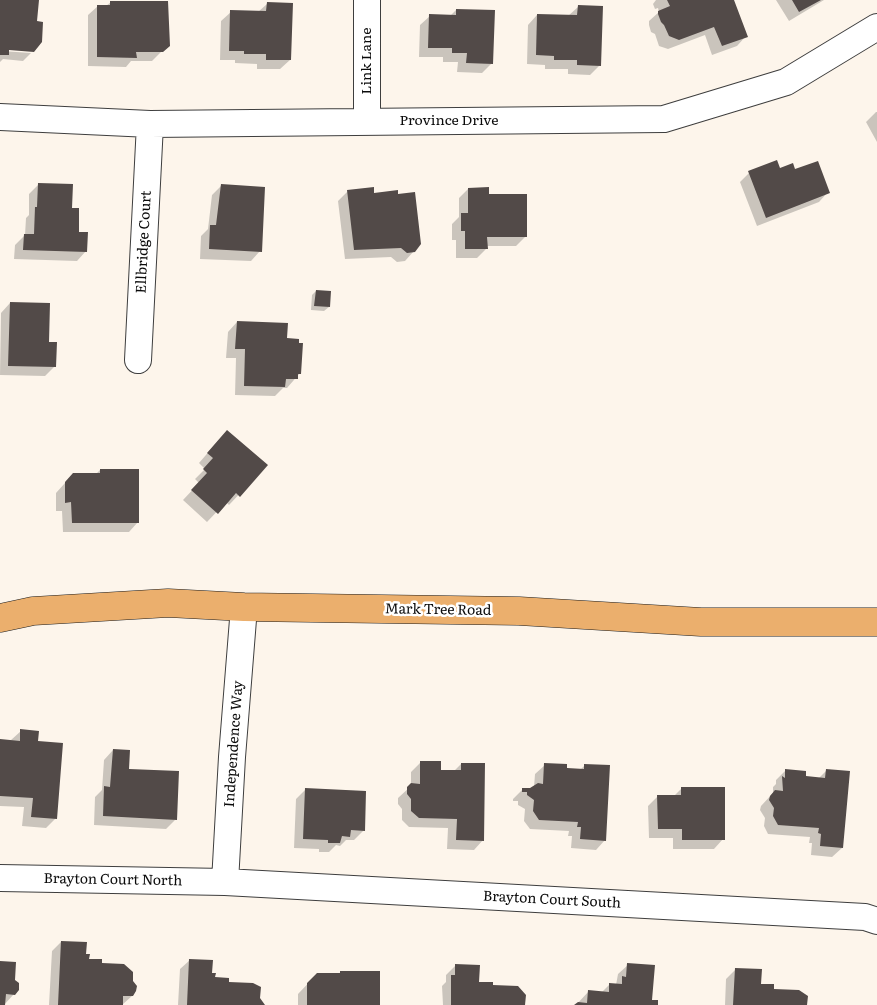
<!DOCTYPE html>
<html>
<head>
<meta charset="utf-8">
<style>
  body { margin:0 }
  canvas { display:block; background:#fdf5eb }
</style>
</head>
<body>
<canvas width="877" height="1005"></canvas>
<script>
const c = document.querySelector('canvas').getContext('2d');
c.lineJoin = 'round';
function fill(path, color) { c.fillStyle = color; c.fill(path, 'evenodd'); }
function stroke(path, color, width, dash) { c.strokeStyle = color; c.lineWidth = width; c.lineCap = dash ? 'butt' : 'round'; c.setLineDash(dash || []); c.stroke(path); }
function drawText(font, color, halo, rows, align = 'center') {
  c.font = font + ' Literata,serif'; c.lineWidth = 5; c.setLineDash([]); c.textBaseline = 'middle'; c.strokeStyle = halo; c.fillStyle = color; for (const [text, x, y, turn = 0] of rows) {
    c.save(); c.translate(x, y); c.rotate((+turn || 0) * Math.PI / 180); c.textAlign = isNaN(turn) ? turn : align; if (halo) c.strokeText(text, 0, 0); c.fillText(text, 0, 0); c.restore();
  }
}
const shadow = new Path2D(`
  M0,0H34L3,48L2,51L31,53L23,61L3,59L0,62Z
  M656,0H733L746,36L737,46L712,55L705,35L668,49L659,46L655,34L651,32L649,25V21L659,12L658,8L655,9L653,4Z
  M776,0H824L789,21Z
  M111,2L168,45L152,61H131L126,67L88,66V15L98,6H106Z
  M267,4L290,60L280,69H257V64L235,63V60H220L221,21L231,12H258Z
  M578,7L599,66L590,75L568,74V69H545V65L527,64L528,25L537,15L568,16Z
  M456,10L492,63L482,73L457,72L458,62H443V57H419L420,25L430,16H450Z
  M876,112H877V142L866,122Z
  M779,169L794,171L828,192L819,202L757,226L740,182L749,173Z
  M39,184L71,209L78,233L86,251L77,261L14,259L15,245L25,235L26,218L29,215V194Z
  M221,186L260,251L251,261L200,259L201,236L208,229L212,195Z
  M468,189L488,195L526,236L516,246H486V249L477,258H456V240H452V224L459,217V198Z
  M348,191L373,194L414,251L405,261L397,262L391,257L345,259L338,201Z
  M316,291L329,307L324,311L311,310L312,295Z
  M10,303L48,343L55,366L45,376L0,375L1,313Z
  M237,322L286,339L300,373L287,388H283L275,396L235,395L236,358H226L228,332Z
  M218,441L266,466L229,505L226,502L207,522L183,500L199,483L195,479L205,469L199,463Z
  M100,470L138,522L129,532H63L62,511H56V493L73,474H96Z
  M21,731L37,742L56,818L46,828L22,826L24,807L0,806V740H11Z
  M113,750L127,770L175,820L166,829L94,825L95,797L102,790L104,760Z
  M420,763L440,771H454L461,764L483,840L474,850L447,849L448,828L409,827L402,820V809L398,804V798L411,786V772Z
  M545,765L566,770H580L585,765L605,840L596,850L571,848L572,836H568L569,831L530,829L524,821L525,809L518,805V801H513V799L523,789H531L534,787L535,774Z
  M786,770L804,777L819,778L827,770L842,848L832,857L811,855L812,843H809L810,837L768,834L764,826L765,818L760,810L761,806L773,793V787L776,784V780Z
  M682,788L723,839L714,849H673V838H649L648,806L658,796H674Z
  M305,790L364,830L354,840H346L340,846L336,845L329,852H319V849L294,848L296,799Z
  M61,942L85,955L88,960L101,964L132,996L122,1005H49L52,951Z
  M190,960L211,974L214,978L228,983L258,999L263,1005H178L180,969Z
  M0,963L14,994L4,1005H0Z
  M456,965L478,983L492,986L525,1005H443L442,986L446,982V975Z
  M628,965L651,1001L657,1005H576L589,991L602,992L610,984L616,985L618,974Z
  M736,969L760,985L806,1005H725L726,979Z
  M341,972L379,1005H298V994L317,974H338Z`);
const building = new Path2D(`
  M0,0H39L37,21L43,22L42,42L34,52L9,50V55H0Z
  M667,0H734L748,37L722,46L714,27L679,40L669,36L664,25L661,22L658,14V11L670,6Z
  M792,0H821L799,12Z
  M110,1H168L170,46L163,52H136L137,58L97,57V5H110Z
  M267,2L293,3L291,60H266V54H244V51H229L230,10L266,11Z
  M578,5L603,6L601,66L577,65V60H554V56L536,55L537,14L577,15Z
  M456,9L495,10L493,64L466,63L467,53H452V48H428L429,14L456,15Z
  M777,160L780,168L793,163L795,169L818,161L830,193L766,218L748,171Z
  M38,183L73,184L72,208H79V232H88L87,252L23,250L24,234H34L35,207H37Z
  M221,184L265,187L262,252L209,249L210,225H216Z
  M374,187V193L398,190V194L415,192L421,244L415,252L407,253L401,248L354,250L347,190Z
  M489,187V194H527V237H487L488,249H465V231H461V213H468V188Z
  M316,290L331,291L330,307L314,306Z
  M10,302L50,303L49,342H57L56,367L8,366Z
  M237,321L288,323L287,338L299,339V343H303L301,374H298V379H286L285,387L244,386L245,349H235Z
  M227,430L268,465L240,497L236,493L218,514L191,490L207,473L203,469L213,458L207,453Z
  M100,469H139V523H72L71,502L65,503V482L73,473H100Z
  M20,729L39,731L38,741L63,743L57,819L31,817L33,798L0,796V739L20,741Z
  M113,749L130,750L129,769L179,771L177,820L103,816L104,786L110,787Z
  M420,761H441V770H461V763H485L484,841L456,840L457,819L419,818L411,811V799L407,794V787L411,783L420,784Z
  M544,763L567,764V768L584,769V764L610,765L606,841L580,839L581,827H577L578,822L539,820L533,811L534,800L527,795V792H522V788H530L538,783L543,784Z
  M785,769L806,771V776L825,778L826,769L850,771L843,848L820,846L821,834L818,833L819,828L778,825L773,816L774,808L769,800L770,796L775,790L783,791L782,776L785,778Z
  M681,787H725V840H682V829H658L657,795H681Z
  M305,788L366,791L365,831L351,830L350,837L342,836L340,843H328V840L303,839Z
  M61,941L87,942L86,954H90L89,959H102V963L124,964L133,972V981L137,986L136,991L133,996H123V1005H58Z
  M189,959L213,960L212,973H216L215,977L229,978V982L253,983L261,987L260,998L265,1005H187Z
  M0,961L16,962L15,980L19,983V990L15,995L6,994L5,1005H0Z
  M627,963L655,965L652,1000H658V1005H574L578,1002L587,1003L588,990L609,992V983L622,984V976L626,977Z
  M455,964L480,965L479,982H493V985L518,986L526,995L525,1005H451V975H455Z
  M735,968L762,969L761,984H774V989L799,990L808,996L807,1005H733Z
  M340,971H380V1005H307V983L317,973H340Z`);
const minor = new Path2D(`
  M367,0V121
  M0,117L150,124L664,119L786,82L877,27
  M138,360L150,124
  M0,878L225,882L865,917L877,921
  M225,882L232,757L244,607`);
const major = new Path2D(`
  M0,618L33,611L168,603L244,607L519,611L701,622H877`);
const streetNames = [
  ["Link Lane",367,61,-90],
  ["Province Drive",449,121],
  ["Ellbridge Court",144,242,-87],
  ["Mark Tree Road",438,610,1],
  ["Independence Way",234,744,-86],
  ["Brayton Court North",113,880,1],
  ["Brayton Court South",552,900,3]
];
fill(shadow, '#0003');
fill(building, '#524a48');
stroke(minor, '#3e3e3e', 28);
stroke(major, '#1c1c1c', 29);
stroke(minor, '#fff', 26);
stroke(major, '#ebaf6d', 28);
drawText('14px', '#0b0b0b', '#fff', streetNames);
</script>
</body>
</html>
